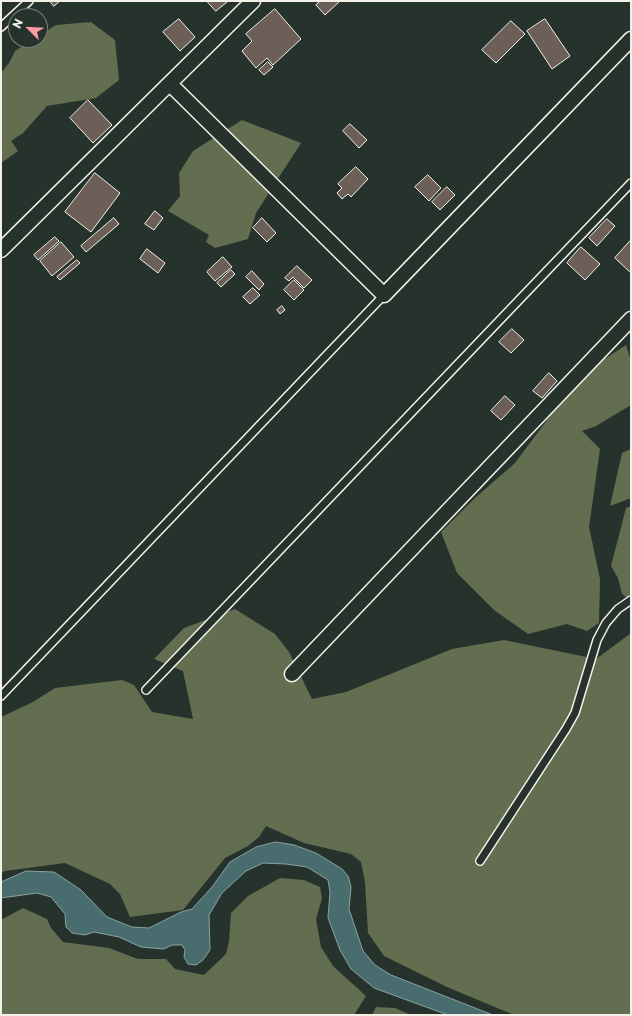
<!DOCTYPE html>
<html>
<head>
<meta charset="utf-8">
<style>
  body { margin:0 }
  #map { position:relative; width:632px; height:1016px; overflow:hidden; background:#26332d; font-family:"Playpen Sans",sans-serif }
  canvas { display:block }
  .frame { position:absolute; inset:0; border:2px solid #f4f1e8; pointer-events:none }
  .north { position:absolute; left:8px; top:8px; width:40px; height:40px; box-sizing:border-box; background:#26332d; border:1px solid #787f78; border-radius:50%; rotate:294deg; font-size:11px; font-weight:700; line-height:16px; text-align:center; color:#f4f1e8 }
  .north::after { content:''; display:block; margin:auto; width:14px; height:18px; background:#ff9aa2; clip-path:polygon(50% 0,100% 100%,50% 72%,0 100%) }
</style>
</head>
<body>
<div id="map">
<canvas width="632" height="1016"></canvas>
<div class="frame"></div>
<div class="north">N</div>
</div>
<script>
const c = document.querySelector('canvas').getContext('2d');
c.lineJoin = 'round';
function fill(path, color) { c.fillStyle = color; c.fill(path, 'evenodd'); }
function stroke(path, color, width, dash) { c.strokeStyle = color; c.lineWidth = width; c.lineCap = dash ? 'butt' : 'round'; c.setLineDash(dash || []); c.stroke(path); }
const green = new Path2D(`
  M91,22L115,40L119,80L96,98L47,106L23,133L11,141L18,151L1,163V73L9,63L15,51L32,40H40V35L56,25Z
  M242,120L301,143L256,213L248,239L215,248L206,242L209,235L168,211L180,196L179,173L193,151Z
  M626,345L631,361V405L596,426L582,431L600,449L589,527L600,579L599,623L587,631L567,624L528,634L494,610L457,573L441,532L475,498L515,463L553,412L594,366Z
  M631,449V498L610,506L622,453Z
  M631,506V593L629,595L630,600L622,594L618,578L611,566L626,508Z
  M235,609L275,634L289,652L312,699L346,692L452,649L504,640L596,659L631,633V1015H514L447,987L384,956L368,933L365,882L361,862L351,854L304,843L266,826L259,837L248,846L225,858L183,910L130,917L120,894L110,884L65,863L5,871L1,873V717L33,702L55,688L122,680L134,685L152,712L193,719L183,671L154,659L184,628Z
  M280,878L304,880L320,887L322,898L316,919L321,947L333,966L366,996L354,1015H1V920L23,908L47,919L51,928L63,942L109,948L138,959H166L175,969L204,975L226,954L229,941L231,913L248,896Z
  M376,1007L395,1008L411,1015H372Z`);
const water = new Path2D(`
  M276,842L294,845L316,853L342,869L348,876L351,887L349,909L363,951L375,965L391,975L493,1015H448L374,988L351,969L340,950L328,918L330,892L328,880L307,867L286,864L263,863L246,871L222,893L209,915L210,950L203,960L196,965L188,964L184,957L185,950L182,945H172L164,949L141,947L119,937L94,932L85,935L72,933L66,927L65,914L51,897L37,893L1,898V882L26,871L54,872L81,890L107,917L132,927L149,928L181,912L192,909L212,887L230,862L256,847Z`);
const building = new Path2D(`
  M50,1H60L54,6Z
  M207,1H226L227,2L216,11Z
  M321,1H340L325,15L316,5Z
  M275,9L301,39L273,65L267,58L256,68L242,51L252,41L246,34Z
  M179,19L195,37L180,51L163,32Z
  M545,19L570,56L552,69L527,31Z
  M511,21L525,34L496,63L482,50Z
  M268,62L273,67L264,75L259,70Z
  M88,100L112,125L93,143L70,118Z
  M350,124L367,140L359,148L343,131Z
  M356,167L368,179L351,197L348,194L342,199L337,193L342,188L338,184Z
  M95,173L120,193L91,232L65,212Z
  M428,175L441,188L429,201L415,187Z
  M447,187L455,195L440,210L432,202Z
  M155,211L163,218L154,230L145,224Z
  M114,218L119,224L86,252L81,246Z
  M262,218L276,233L267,242L253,228Z
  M607,219L615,226L597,246L589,238Z
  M55,237L59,241L38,260L34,255Z
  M631,240V273L615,258Z
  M61,242L74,257L52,276L40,261Z
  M581,247L600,264L585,280L567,263Z
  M147,249L165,263L158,273L140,259Z
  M223,257L232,267L215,281L207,272Z
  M77,260L80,263L60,280L57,277Z
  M297,266L312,280L304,288L293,277L289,281L285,278Z
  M231,270L235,274L221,287L217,283Z
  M252,271L264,284L259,290L246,277Z
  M294,280L304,290L294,300L284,290Z
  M253,288L260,295L250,304L243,297Z
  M282,306L285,310L280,314L277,310Z
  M512,329L524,340L511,353L499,342Z
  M549,373L557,381L542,398L533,391Z
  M505,396L515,405L501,420L491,411Z`);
const lane = new Path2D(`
  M1,27L29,1
  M146,690L631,183
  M1,696L384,295
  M480,861L566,729L575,713L597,640L606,623L618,609L631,600`);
const street = new Path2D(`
  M170,84L384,295L631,39
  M1,250L253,1
  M292,674L631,319`);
fill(green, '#626e4f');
fill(water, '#496d6f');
stroke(water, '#8da29f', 1);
fill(building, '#6b5f58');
stroke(building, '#f4f1e8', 1);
stroke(lane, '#f4f1e8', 10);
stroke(street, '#f4f1e8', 17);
stroke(lane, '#26332d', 7);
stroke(street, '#26332d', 14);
</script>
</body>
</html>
